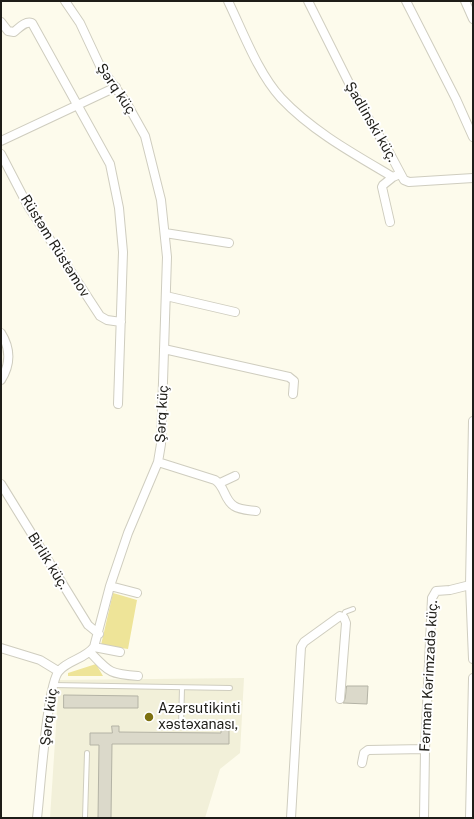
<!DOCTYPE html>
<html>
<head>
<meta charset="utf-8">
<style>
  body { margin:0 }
  #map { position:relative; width:474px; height:819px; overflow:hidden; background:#fdfbec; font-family:"Public Sans",sans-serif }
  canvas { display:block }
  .frame { position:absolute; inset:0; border:2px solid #1e1d18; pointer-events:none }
</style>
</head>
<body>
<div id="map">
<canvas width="474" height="819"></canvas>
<div class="frame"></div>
</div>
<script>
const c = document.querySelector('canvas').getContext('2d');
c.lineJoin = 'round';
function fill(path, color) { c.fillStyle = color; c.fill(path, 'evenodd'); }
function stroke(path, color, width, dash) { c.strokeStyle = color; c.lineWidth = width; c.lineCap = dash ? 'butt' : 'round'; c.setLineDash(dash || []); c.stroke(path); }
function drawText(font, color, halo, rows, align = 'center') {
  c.font = font + ' "Public Sans",sans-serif'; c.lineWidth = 4; c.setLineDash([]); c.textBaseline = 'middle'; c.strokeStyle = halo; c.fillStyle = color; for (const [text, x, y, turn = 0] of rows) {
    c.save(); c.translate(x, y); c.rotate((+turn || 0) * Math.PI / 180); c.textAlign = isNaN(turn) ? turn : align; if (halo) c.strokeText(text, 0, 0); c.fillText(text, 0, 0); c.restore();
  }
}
const built = new Path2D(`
  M244,678L240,753L220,769L205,818H50L59,680Z`);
const green = new Path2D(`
  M113,593L137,600L128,649L101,645Z
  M96,664L103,676H68V673Z`);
const building = new Path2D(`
  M347,686H368L367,704L343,703L345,699Z
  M64,695L138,696V708H64Z
  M112,726H119V732L221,733V727H229V744H112L111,818H98L99,745H90V733H112Z`);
const service = new Path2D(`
  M343,617L345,612L353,609
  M52,685L230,688
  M181,726L182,688
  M85,818L87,753`);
const minor = new Path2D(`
  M228,1C243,32 258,73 281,98C312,131 354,154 393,177L400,174
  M308,1L360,105L388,150L404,180L409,182L473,178
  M406,1L456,99L473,137
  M465,1L473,19
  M1,22L8,31L14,32C20,27 25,21 32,23L110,164L119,208L123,252L118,404
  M1,141L116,87
  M1,154L28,206L100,316L107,320L121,322
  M390,222L382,187L383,185L393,177
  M165,233L229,243
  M166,296L235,312
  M1,333C11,349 11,364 1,380
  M164,349L289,377L294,381L293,394
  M473,421L470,585L473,659
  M158,462L215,480C225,486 224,500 234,506C240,510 249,510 256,511
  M220,483L235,476
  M1,484L88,625L99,634
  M110,586L137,593
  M94,647L120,652
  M1,648L40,660L58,671
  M90,652C110,673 110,674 138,676
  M362,763L364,753L368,750L425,749
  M37,818C40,795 47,683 59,671C68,660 85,659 94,647L110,586L128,533L158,462L161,444L167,257L161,200L145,136L126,102L101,68L80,23L65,1
  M291,818L301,647L304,642L340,616L344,618L346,623L340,699
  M424,818L425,749L432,598L436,591L450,590L470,585
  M470,818L473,678`);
const markers = [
  [149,717,5,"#7d7111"]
];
const streetNames = [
  ["Şərq küç",116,89,56],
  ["Şadlinski küç.",371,122,60],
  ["Rüstəm Rüstəmov",55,246,58],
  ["Şərq küç",162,414,-87],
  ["Birlik küç.",48,561,58],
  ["Fərman Kərimzadə küç.",429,676,-87],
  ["Şərq küç",49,717,-83]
];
const poiNames = [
  ["Azərsutikinti",158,709],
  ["xəstəxanası,",158,725]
];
fill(built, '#f2f0d9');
fill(green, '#eee498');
fill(building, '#dbd9ca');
stroke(building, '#b4b3a5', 1);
stroke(service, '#cfcdbf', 6);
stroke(minor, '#cfcdbf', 10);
stroke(service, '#fff', 4);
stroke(minor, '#fff', 8);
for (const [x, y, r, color] of markers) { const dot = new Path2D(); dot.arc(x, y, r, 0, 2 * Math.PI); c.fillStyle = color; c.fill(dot); stroke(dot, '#fff', 1.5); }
drawText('14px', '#1e1d18', '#fff', streetNames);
drawText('14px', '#1e1d18', '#fff', poiNames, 'left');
</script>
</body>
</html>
